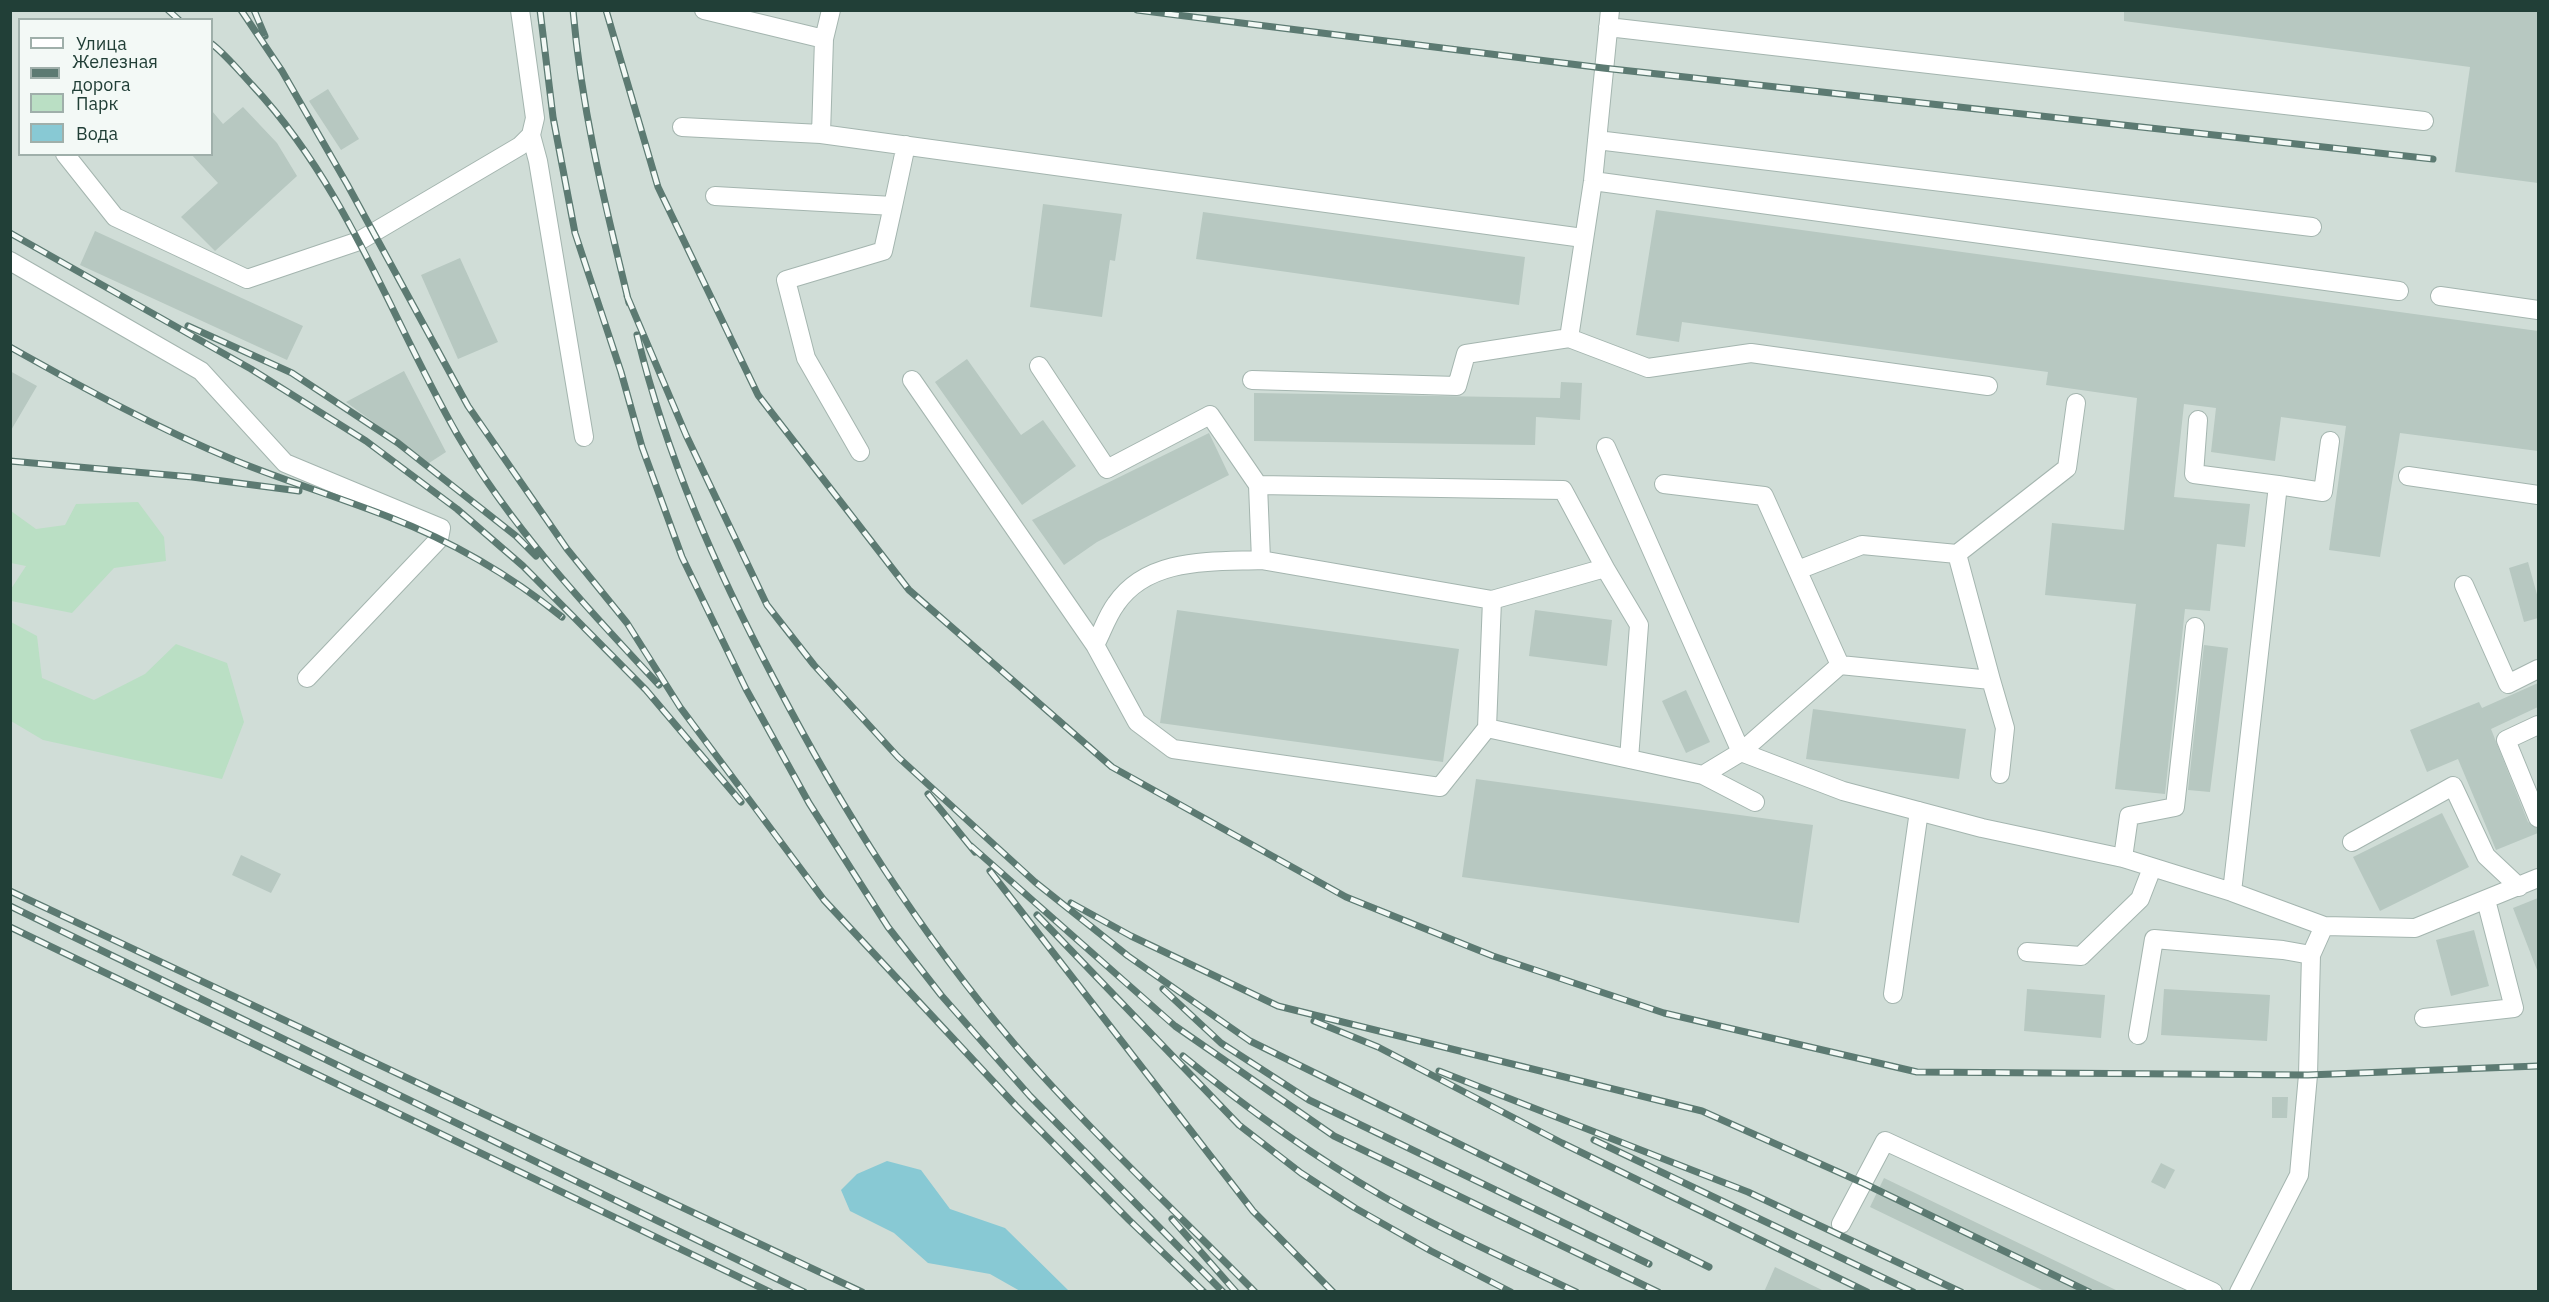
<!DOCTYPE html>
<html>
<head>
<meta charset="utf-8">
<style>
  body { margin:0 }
  #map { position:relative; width:2549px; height:1302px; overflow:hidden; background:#e2ede8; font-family:"IBM Plex Sans",sans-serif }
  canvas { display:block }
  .frame { position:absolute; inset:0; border:12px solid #213f37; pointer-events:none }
  .legend { position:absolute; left:18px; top:18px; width:195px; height:138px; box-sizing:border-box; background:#f3f9f6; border:2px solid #9fafaa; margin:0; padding:8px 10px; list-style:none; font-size:18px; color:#213f37 }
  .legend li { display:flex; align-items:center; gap:12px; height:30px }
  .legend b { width:30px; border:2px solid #9fafaa }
</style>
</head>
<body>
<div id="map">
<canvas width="2549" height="1302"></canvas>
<div class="frame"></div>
<ul class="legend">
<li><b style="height:8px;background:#fff"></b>Улица</li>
<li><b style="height:8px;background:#5c7a72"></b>Железная дорога</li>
<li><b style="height:16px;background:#badfc4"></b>Парк</li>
<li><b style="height:16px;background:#88c9d4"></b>Вода</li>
</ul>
</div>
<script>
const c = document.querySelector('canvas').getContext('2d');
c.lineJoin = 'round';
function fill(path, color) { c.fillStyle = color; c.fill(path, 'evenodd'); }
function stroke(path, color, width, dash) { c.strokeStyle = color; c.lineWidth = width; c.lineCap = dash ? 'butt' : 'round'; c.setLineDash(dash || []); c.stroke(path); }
const built = new Path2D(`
  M11,11H2538V1291H11ZM20,20H212V154H20Z`);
const green = new Path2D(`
  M138,502L164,537L166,561L114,568L72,613L11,601V589L26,566L11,563V511L36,529L65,525L76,504Z
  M11,622L37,636L42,678L94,700L145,674L176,644L227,663L244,722L222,779L43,740L11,721Z`);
const water = new Path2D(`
  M887,1161L921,1170L950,1209L1005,1228L1069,1291H1020L990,1274L928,1263L894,1233L850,1211L841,1190L857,1174Z`);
const building = new Path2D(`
  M2124,10H2538V183L2455,172L2470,67L2124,21Z
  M328,89L359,139L341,150L309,101Z
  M243,107L277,143L297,176L215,251L181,217L218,183L191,154H212V111L223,124Z
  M1043,204L1122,214L1115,261L1110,260L1102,317L1030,307Z
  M1656,210L2538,331V451L2400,433L2380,557L2329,550L2346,426L2281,417L2275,461L2211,452L2216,408L2184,404L2174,497L2250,504L2245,547L2217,544L2210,611L2185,609L2165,794L2115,789L2136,604L2045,595L2052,523L2124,530L2137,398L2046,385L2048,372L1682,322L1679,342L1636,335Z
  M1203,212L1525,257L1519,305L1196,259Z
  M95,231L303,326L287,360L80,265Z
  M460,258L498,342L458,359L421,275Z
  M967,359L1021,435L1043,420L1076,466L1022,505L935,382Z
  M10,371L37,386L10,432Z
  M404,371L446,452L429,463L346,402Z
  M1561,382L1582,383L1580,420L1536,417L1535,445L1254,441V393L1560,398Z
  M1209,433L1229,475L1097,542L1064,565L1032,520Z
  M2528,562L2538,598V618L2524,622L2509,568Z
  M1177,610L1459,649L1443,762L1160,723Z
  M1535,610L1612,620L1607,666L1529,656Z
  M2204,645L2228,648L2210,792L2188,790Z
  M2538,683V707L2491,729L2528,822L2538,829V833L2496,850L2458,759L2427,772L2410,730L2479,702L2482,708Z
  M1686,690L1710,742L1686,753L1662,701Z
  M1813,709L1966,729L1959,779L1806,759Z
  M1476,779L1813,825L1799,923L1462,877Z
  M2442,813L2469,867L2380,911L2353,857Z
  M241,855L281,874L271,893L232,875Z
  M2538,898V970H2537L2513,908Z
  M2474,930L2489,986L2451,996L2436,940Z
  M2027,989L2105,995L2101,1038L2024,1031Z
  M2164,989L2270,995L2267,1041L2161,1035Z
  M2272,1097H2288L2287,1118H2272Z
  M2161,1163L2175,1170L2165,1189L2151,1182Z
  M1884,1178L2120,1292H2046L1870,1207Z
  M1775,1267L1826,1292H1764Z`);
const minor = new Path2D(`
  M704,10L824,39
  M1608,27L2424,121
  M682,127L821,134L1583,238
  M821,134L824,39L831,10
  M531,135L538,161L584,437
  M1597,140L2312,227
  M65,154L115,217L247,279L359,241L520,146L531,135L535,118L520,10
  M1593,181L2399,291
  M715,196L893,206L883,251L786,280L806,358L860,452
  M893,206L906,145
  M10,261L201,371L285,463L441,528L439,539L307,678
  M2440,296L2538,310
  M1569,338L1648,368L1751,353L1988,386
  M1039,366L1107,469L1210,415L1258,485L1261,560L1492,600L1487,728L1703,775L1741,752L1840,665L1764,496L1664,484
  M912,380L1095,645C1102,632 1107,616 1116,604C1148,557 1211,562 1261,560
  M1252,380L1457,386L1466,354L1569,338L1593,181L1610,10
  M2198,420L2194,474L2278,485L2232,892
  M1606,447L1741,752L1843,791L1982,828L2123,858L2232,892L2324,926L2415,928L2538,878
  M2408,476L2538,495
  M1258,485L1563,490L1605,568
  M2278,485L2323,492L2330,441
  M1957,554L2067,468L2076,403
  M1798,570L1862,545L1957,554L1991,680L1840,665
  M2464,585L2508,684L2538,669
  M1492,600L1605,568L1639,625L1629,759
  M1095,645L1137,722L1173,749L1440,787L1487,728
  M1991,680L2005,728L2000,774
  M2538,725L2506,740L2538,818
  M1703,775L1755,802
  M2352,842L2453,786L2486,856L2519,887
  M2123,858L2129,816L2175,807L2195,627
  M2027,952L2081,956L2140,899L2152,868
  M1893,994L1919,811
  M2424,1018L2514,1008L2486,900
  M2138,1035L2154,939L2283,950L2311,955
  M1841,1224L1885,1141L2213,1292
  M2239,1292L2299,1175L2308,1075L2311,955L2324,926`);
const rail = new Path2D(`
  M168,10L179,20
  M241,10L282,71L347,184L468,406L567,549L627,623L680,707L824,900L1016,1106L1129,1220L1204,1292
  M254,10L265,36
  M540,10L553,117L575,233L621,372L642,447L682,557L746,689L809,803L888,927L941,995L1030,1096L1223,1292
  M573,10C582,113 605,204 629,303
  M606,10L658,187L758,395L909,590L1112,767L1346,897L1493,956L1664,1013L1917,1072L2308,1075L2538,1066
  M1137,10L1603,68L2433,159
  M212,44C227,56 240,72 253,86C347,187 390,316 457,434C511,527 586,607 659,685
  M10,233L251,369L366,441L457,509L523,566L646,690L741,802
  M627,296L686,435L767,605L814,665L898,757L1035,882L1128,956L1250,1041L1709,1267
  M188,326L292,373L398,443L516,536L536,556
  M637,335C667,458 715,567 774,679C843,812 919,932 1016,1046C1089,1130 1176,1212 1255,1292
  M10,347C83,388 157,428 234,460C285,481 338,497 389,517C451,541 510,575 562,617
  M10,461L192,477L299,491
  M928,794L975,852
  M971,846L1175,1026L1334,1136L1658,1292
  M990,871L1253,1211L1333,1292
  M10,891L862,1292
  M1071,903L1131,936L1278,1006L1702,1111L1863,1183L2089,1292
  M10,906L804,1292
  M1037,915L1239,1125L1301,1173L1355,1208L1431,1251L1511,1292
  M10,927L770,1292
  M1163,989L1221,1043L1309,1100L1649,1264
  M1314,1021L1378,1047L1562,1143L1867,1292
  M1183,1056C1246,1108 1313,1156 1384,1197C1446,1232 1511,1261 1576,1292
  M1439,1071L1748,1192L1961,1292
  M1594,1140L1913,1292
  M1172,1219L1236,1292`);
fill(built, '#d0ddd7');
fill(green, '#badfc4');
fill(water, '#88c9d4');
fill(building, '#b7c8c1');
stroke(minor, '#a4b5af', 20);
stroke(minor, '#fff', 18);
stroke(rail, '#5c7a72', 7);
stroke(rail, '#f3f9f6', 4.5, [14]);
</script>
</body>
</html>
